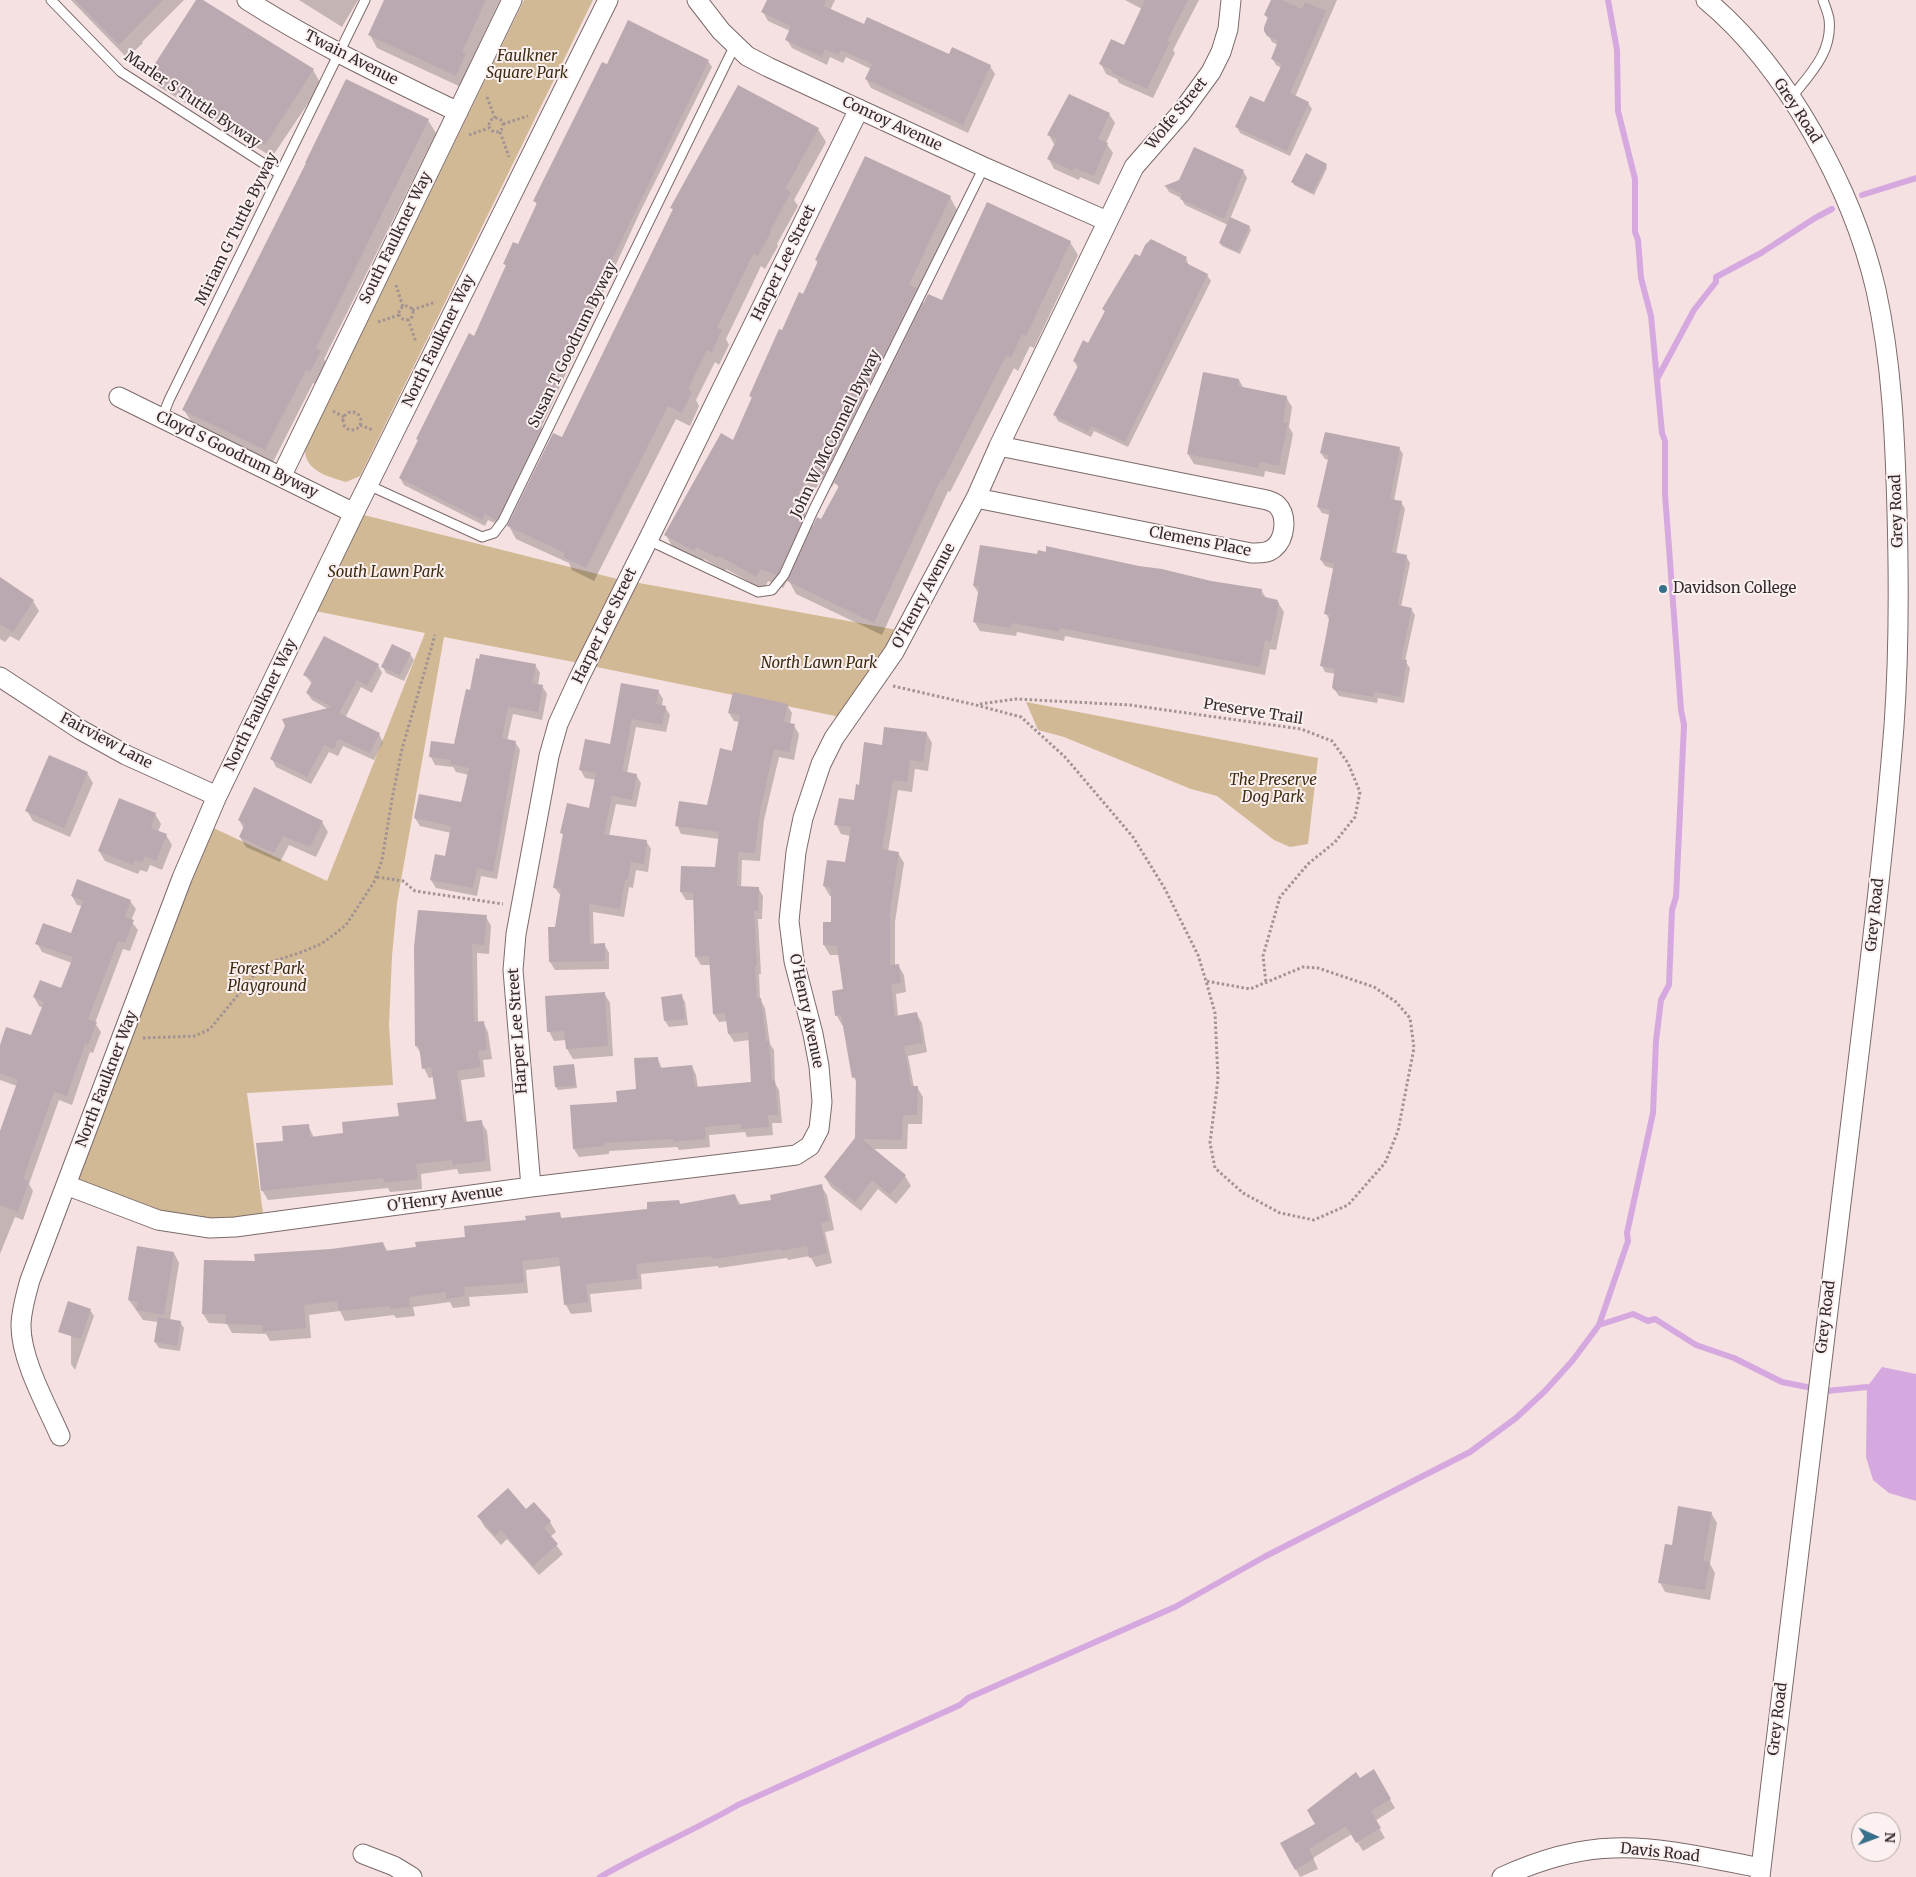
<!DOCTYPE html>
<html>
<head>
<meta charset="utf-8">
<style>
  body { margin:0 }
  #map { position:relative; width:1916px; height:1877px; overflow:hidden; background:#f5e1e1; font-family:Merriweather,serif }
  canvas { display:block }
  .north { position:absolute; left:1851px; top:1812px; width:50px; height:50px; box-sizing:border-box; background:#fcf0f0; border:1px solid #aca2a2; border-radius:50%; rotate:92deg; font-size:14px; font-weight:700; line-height:20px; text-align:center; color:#332c2c }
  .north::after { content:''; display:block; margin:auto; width:18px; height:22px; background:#386f8a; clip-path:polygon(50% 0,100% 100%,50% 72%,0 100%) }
</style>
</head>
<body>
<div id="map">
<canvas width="1916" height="1877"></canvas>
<div class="north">N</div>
</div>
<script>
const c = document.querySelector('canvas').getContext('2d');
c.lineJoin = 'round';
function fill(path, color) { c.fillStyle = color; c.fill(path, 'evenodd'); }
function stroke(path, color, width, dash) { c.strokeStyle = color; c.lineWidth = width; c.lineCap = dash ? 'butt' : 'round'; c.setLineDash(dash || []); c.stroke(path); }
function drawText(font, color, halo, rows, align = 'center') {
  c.font = font + ' Merriweather,serif'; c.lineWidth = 4; c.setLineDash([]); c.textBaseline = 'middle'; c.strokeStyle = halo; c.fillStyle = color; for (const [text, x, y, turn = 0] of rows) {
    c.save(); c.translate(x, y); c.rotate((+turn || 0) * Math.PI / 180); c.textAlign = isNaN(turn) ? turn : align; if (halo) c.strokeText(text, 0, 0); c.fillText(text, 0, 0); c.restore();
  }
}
const green = new Path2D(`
  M524,0H593L360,476L346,482C329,477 305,471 305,450Z
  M356,513L625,581L584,664L444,637L397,903L392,956L389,1025L393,1085L247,1093L264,1221L189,1223L70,1183L207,825L327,881L425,633L310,610Z
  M628,581L903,631L845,718L587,665Z
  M1026,702L1318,758L1308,844L1290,847L1274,840L1217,796L1191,789L1064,737L1038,730Z`);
const water = new Path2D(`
  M1882,1367L1916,1374V1501L1889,1493L1873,1480L1866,1457L1867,1387Z`);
const shadow = new Path2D(`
  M71,0H184L142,42L143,43L127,58Z
  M197,0H200L313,70L321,84L272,157L158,86L150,73Z
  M299,0H358L342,27Z
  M386,0H500L470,63L473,68L463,88L377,48L370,35Z
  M768,0H835L830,10L864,26L949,56L990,66L995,74L968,133L871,88L866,79L871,69L846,57L843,63L830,57L827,65L792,48L787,40L790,31L768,21L763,12Z
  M1125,0H1199L1173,50L1175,53L1153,98L1119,83L1117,79L1106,74L1101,64L1124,46L1142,9Z
  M1272,0H1337L1295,97L1308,103L1312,109L1290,156L1240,133L1237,127L1265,104L1282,68L1276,65L1272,58L1278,45L1272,42L1268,35V20L1266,15Z
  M708,61L712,67L640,212L541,428L544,435L500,525L488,520L485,526L404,485L400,478L474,337L507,267L505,264L519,245L537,205L535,201Z
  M1109,114L1115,123L1106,143L1113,153L1099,185L1080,177L1079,180L1054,169L1049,159L1055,146L1049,135Z
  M428,120L436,133L324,359L328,365L318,385L313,383L273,462L192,423L184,410Z
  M818,129L826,142L794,200L798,206L777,244L778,246L765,269L761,266L726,339L729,345L719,365L715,362L696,400L699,406L690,426L676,419L594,581L572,570L569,563L516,539L509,526L562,438L674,211L672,208Z
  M1326,165L1327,168L1314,195L1294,185L1293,182Z
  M1243,171L1247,178L1230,219L1249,227L1251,230L1240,254L1222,246L1220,243L1228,225L1185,205L1181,198L1169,192L1166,187Z
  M950,197L957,210L918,294L924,304L942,302L1070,242L1078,255L1034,348L1030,346L1018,371L1014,368L950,492L948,491L882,635L796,594L788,579L783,588L768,581L764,590L726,569L725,571L704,559L702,564L673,548L666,535L734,442L753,399L750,396L782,332L803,295L818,263L816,260ZM821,479L832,487L835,481L839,488L822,520L814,528L803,512Z
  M1186,258L1189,266L1207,275L1211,281L1128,447L1094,431L1091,437L1058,421L1055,415L1078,368L1074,361L1089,345L1106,313L1103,309Z
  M1239,380L1244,389L1286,397L1292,407L1289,427L1293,434L1285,475L1265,471L1264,477L1194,464L1188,454Z
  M1399,448L1403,454L1394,501L1401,502L1405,509L1396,554L1406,556L1410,563L1401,607L1411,609L1415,615L1405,661L1410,668L1404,703L1378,698L1377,703L1339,696L1333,687L1336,674L1325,672L1322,666L1329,620L1326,613L1334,569L1325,566L1321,560L1330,515L1322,513L1318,507L1329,460L1325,459L1321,453Z
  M0,579L33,601L39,611L19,641L10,636L5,642L0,639Z
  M1211,583L1261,590L1266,598L1277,601L1284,612L1276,650L1270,649L1265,675L1065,636L1064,641L1017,632L1016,636L980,631L974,621L979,594L974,586Z
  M410,654L414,660L404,681L386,673L383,667Z
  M378,665L382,673L372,693L361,687L345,718L379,734L383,742L374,760L343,746L338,756L329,752L311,784L276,767L272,759L328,709L312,700L307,693L312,684L305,675Z
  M535,665L540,673L538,685L542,686L547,694L542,720L513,714L507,741L515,742L520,750L497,879L481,876L477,896L436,888L431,880L446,858L451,833L420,826L415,818L462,804L469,775L456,772L453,767L435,765L431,757L455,745L471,691Z
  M622,685L658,691L663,699L662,706L665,707L670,715L666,732L636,727L627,773L636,775L641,783L636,807L616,804L609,836L646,841L651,849L648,872L636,870L633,888L629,887L624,917L593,912L594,945L604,944L609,953V969L555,970L550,962L561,896L555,888L564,836L562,833L590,810L596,780L585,778L580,769L611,745Z
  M787,705L792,713L790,724L794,726L799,734L794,760L779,757L764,820L760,861L742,860L741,887L758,888L763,896L762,919H758L761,974H759L760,999L765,1008L770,1044L774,1050L775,1083L779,1090L782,1123H772L773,1135L747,1137L745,1132L709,1135L710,1147L679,1150L677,1147L609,1151V1154L579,1157L574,1149L618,1103L637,1090L658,1059L662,1069L692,1066L696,1075L698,1088L752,1083L749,1040L734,1042L729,1034L728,1021L719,1022L714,1014L711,965H701L696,957L694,900H686L681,892L716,869L719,839L681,834L677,825L708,806L732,752L739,722L734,721L729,713Z
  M927,734L932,743L928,771L915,769L912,792L898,790L888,852L898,853L904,863L895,922V966L898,965L904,975L906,992L896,994L898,1017L916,1013L922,1023L927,1052L908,1056L914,1087H917L923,1097L922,1124H908L907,1149H872L905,1176L911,1186L896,1204L878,1189L861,1211L831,1187L825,1177L857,1138V1084L854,1077L844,1025H842L837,1016L844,991L839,955H830L824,945V923H833V896H830L824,886L846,864L850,836L841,834L836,824L855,802L860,786L883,746Z
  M87,773L93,783L70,837L33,821L27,811Z
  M155,814L161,824L158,832L166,835L172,845L162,870L150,865L147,872L140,870L138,874L105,861L99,851Z
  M239,820L322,822L328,832L316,857L289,845L280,862L246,847L240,837L244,829Z
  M72,896L130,901L136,909L131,921L138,930L130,951L123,949L95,1023L101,1032L93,1053L90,1052L72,1105L59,1100L29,1184L33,1191L23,1220L15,1217L0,1254V1135L17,1086L0,1080V1049L32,1037L43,1008L39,1006L34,997L62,990L72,963L42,952L37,943L72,935L82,906L77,905Z
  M486,917L491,926L489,954L477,953L478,1023L483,1022L488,1032L492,1059L483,1060L485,1077L461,1080L467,1123L481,1122L487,1131L491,1171L459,1174L457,1169L421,1174L422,1189L390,1192L388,1188L268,1200L262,1190L284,1142L308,1125L314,1138L345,1134L400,1117L438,1100L434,1077L429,1078L424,1068L422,1055L416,1046Z
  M604,993L610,1003L613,1056L573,1059L567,1049L566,1040L554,1041L549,1031Z
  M681,995L685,1002L688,1025L669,1027L665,1021L662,998Z
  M574,1065L577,1088L558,1090L556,1087Z
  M821,1186L827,1195L834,1230L825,1232L832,1263L816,1267L810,1256L788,1260L787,1258L719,1268L718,1266L641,1274L642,1289L590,1294L592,1312L571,1314L566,1305L561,1266L526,1270L528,1293L469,1297L470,1306L453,1308L450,1302L413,1307L415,1316L396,1318L394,1315L345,1321L340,1311L309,1315L311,1338L270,1341L266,1334L232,1333L227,1324L209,1323L203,1314L256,1262L383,1243L388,1252L466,1238L559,1213L562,1219L649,1210L679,1201L681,1205L735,1195L741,1206L772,1201Z
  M174,1253L179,1263L170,1320L180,1322L184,1328L180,1351L159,1348L155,1342L158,1322L143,1320L129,1300Z
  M90,1310L94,1316L75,1370L71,1364V1333Z
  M534,1504L550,1522L556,1532L550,1537L563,1554L539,1575L507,1539L501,1545L484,1526L479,1516L526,1510Z
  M1711,1513L1717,1523L1710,1564L1715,1573L1710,1600L1665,1592L1660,1582L1673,1546Z
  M1373,1771L1395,1808L1375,1821L1385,1838L1363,1851L1352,1834L1313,1858L1318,1869L1300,1877L1282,1843L1316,1825L1360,1779Z`);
const stream = new Path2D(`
  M1862,195L1916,178
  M1657,379L1694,310L1716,282V277L1761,253L1815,218L1832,209
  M1599,1325L1633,1314L1648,1321L1655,1319L1696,1345L1734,1358L1782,1382L1827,1391L1867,1387L1872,1391
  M600,1877C645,1851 693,1831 738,1805L960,1705L968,1698L1175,1607L1264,1557L1470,1452L1516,1418L1545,1391L1573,1360L1599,1325L1628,1241L1627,1233L1653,1113L1656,1041L1661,1000L1669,985L1672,910L1676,897L1684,725L1681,710L1665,494V441L1662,433L1651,316L1641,278L1638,240L1635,232V179L1618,111L1617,50L1608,0`);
const building = new Path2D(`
  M75,0H163L119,45Z
  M196,0H203L314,69L265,145L149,73Z
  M384,0H486L462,52L466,54L456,76L368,35Z
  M767,0H826L824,6L864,24L867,17L949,54L952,47L991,65L963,125L865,79L872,64L841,50L838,55L825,49L822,57L785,40L791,26L761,12Z
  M1145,0H1188L1167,41L1170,42L1147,89L1112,73L1113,71L1099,64L1111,39L1124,45Z
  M1271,0H1282L1302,9L1305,2L1326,11L1290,93L1309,102L1287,151L1235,127L1250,96L1264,102L1282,64L1271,59L1278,41L1267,36L1264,31V27L1268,17L1264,15Z
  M628,20L709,60L606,272L536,425L542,427L498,518L496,520L485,514L482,520L399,478L418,440L416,439L469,333L474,336L506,265L503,264L513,242L518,244L537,203L533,201L602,62L607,64Z
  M346,79L429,119L316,348L321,351L310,372L306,370L265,450L182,410L306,163H305Z
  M738,85L819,128L785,189L791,192L770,231L771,232L758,256L753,254L717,328L722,330L712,352L707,350L688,389L692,392L682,413L668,406L586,568L563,557L565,553L507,526L553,433L562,437L673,209L670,208Z
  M1069,94L1110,113L1098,139L1108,143L1094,176L1075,168L1073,171L1047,159L1057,139L1047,135Z
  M1194,147L1244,170L1224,219L1180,199L1182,194L1164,186L1179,180Z
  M1306,153L1327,164L1312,193L1291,182Z
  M865,156L951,196L909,285L917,288L824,475L813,467L792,506L806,512L779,572L776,575L761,569L756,577L719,556L718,558L696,547L694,551L664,535L721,433L733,440L752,397L749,396L779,329L782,330L799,292L803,294L818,261L815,260Z
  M987,202L1071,241L1026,336L1022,334L1011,358L1006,356L943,480L941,479L874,623L787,581L817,517L821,519L839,486L834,483L928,294L942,300Z
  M1230,217L1250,226L1238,252L1219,243Z
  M1151,239L1187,257L1184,262L1208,274L1125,442L1091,426L1088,432L1053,415L1079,364L1073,361L1083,340L1088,343L1105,311L1102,309L1135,254L1140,256L1145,245Z
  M1203,372L1239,379L1238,386L1287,396L1283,422L1288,423L1279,466L1260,462L1258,468L1187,454Z
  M1325,432L1400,447L1390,499L1402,501L1392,552L1407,555L1398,605L1412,608L1401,659L1407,660L1401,697L1375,692L1373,697L1334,690L1332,687L1335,669L1320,666L1330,615L1324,614L1334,564L1320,560L1330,510L1317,507L1329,455L1320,453Z
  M980,545L1037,554L1038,550L1046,552V546L1139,566L1162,569L1211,581L1262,589L1261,596L1278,600L1277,602H1279L1271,642L1265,640L1260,667L1060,628L1059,632L1012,623L1011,628L973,622L979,587L973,586Z
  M0,577L34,600L13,632L0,624Z
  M324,636L379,664L367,686L357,680L339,713L380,733L370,753L338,739L334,749L324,745L307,777L270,759L285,726L282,719L332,707L306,693L313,680L303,675Z
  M392,644L411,653L400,675L381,667Z
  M480,654L536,664L532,683L543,685L538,712L508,707L502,738L516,741L498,845L493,872L477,868L473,888L430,880L435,854L445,856L451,826L414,818L419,794L461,802L469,768L450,764L451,760L429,757L431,741L454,744L466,689L470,690L476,658L479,659Z
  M621,683L659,690L656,704L666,706L662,725L632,719L622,771L637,774L632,800L612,796L604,834L647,840L644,864L631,862L628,880H625L620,909L589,904L590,944L605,943V961L549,962L548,927H555L561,889L553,888L563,834L560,833L567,803L589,808L596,773L579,770L585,739L610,744Z
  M733,692L788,704L784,722L795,724L789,752L774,749L760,811L755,853L738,852L737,886L759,887L758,911H754L757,966H755L757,998H761L766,1041H769L772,1081L775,1080L778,1115H768L769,1127L741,1129V1124L705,1127L706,1139L673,1142V1139L605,1143V1146L573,1149L570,1105L617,1102L616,1091L636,1089L634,1058L658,1057L659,1068L692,1065L695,1087L751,1082L748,1032L728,1034L725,1013L713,1014L709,956L695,957L693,893L680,892L681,866L715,867L719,832L675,826L679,801L707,805L720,748L732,751L740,715L728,713Z
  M884,727L927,732L923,762L910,760L907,782L893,780L882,849L899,852L890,911V965L899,964L901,983L891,984L895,1016L917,1012L923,1043L904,1046L911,1086H918L917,1115H903L902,1140L862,1139L906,1175L890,1195L872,1180L855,1202L824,1177L855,1138L856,1077L852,1078L841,1015L835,1016L832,991L843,989L837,946L823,945V922H831V888L823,886L827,860L845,862L851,827L834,825L839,798L854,800L856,784L859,785L864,742L882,745Z
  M49,755L88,772L64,828L25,811Z
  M254,787L323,821L310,847L283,836L274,853L239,837L245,824L238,820Z
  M119,798L156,813L151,828L167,834L156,861L145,856L142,863L135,860L133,865L98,851Z
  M77,879L131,900L125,917L134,920L125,943L118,941L88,1019L97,1022L88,1045L85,1044L67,1096L54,1092L23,1179L29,1181L18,1212L0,1205V1131L18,1080L0,1073V1045L6,1027L31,1035L44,1002L33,997L40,980L61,988L73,957L35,944L43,923L71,933L83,901L71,896Z
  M418,910L487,915L484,945L472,944L474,1022L484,1021L487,1050L478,1051L481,1067L457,1071L464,1122L482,1120L486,1161L453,1165L452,1160L416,1164L418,1179L384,1183L383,1178L261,1191L256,1143L283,1141L282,1126L309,1124L310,1137L343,1133L342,1122L399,1116L397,1103L436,1099L431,1067L422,1069L419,1046H415L414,947Z
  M605,992L608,1046L566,1049L564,1031L547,1032L545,996Z
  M682,994L685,1019L664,1021L661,997Z
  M574,1064L576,1086L555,1087L553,1066Z
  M822,1184L829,1221L821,1223L827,1253L809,1258L807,1246L781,1251V1249L713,1259L712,1256L636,1264L638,1279L586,1284L588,1302L564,1305L559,1257L522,1261L524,1283L464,1287L465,1296L446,1299V1292L409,1297L410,1307L390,1309L389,1306L339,1311L337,1301L304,1305L306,1328L263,1332L262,1325L225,1324L226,1314H202L204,1260L255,1261L254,1254L331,1249L383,1242L385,1251L416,1247L415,1242L465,1237L464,1226L526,1220L525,1216L560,1212L561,1218L647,1209V1202L679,1200L680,1204L735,1194L737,1205L771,1200L770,1195Z
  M137,1246L174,1252L164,1315L136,1310L138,1302L128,1300Z
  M68,1301L91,1309L81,1339L58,1332Z
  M158,1317L181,1321L177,1346L154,1342Z
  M508,1488L526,1509L534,1502L551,1521L544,1528L558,1544L533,1566L501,1530L495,1536L477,1516Z
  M1678,1506L1712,1512L1703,1561L1710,1562L1705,1590L1658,1583L1665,1544L1672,1545Z
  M1374,1769L1391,1799L1371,1811L1381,1828L1356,1843L1346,1826L1309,1849L1314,1859L1295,1870L1280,1843L1315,1824L1307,1810L1329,1793L1356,1772L1360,1778Z`);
const path = new Path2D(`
  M487,97L495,118
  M489 125a7 7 0 1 1 14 0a7 7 0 1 1-14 0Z
  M503,124L528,116
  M500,132L509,157
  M469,135L489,128
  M396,285L403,307
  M399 313a7 7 0 1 1 14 0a7 7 0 1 1-14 0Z
  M412,310L436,302
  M408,319L416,342
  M378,322L399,315
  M333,411L344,417
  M343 421a9 9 0 1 1 18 0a9 9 0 1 1-18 0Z
  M360,425L373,430
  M893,686L976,705L1021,717L1065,757L1133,837L1165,889L1198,955L1206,981L1215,1013L1218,1079L1210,1143L1215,1168L1243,1193L1280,1213L1314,1220L1348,1205L1385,1163L1398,1131L1414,1048L1410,1018L1396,1002L1374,987L1318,968L1303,967L1250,989L1206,981
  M980,704L1016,699L1130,705L1301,729L1332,741L1348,763L1360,792L1355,817L1335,842L1308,864L1280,897L1263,956L1266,983
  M377,877L403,881L415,891L503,904
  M143,1038L195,1036L210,1029L260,968L268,963L302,952L321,944L336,933L346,925L374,882L382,860L392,799L402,749L435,635`);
const lane = new Path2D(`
  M51,0L121,72L280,174
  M1791,98C1810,74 1833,52 1829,19C1828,13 1825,6 1823,0
  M162,418L169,400L365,0
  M368,485L482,537L494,533L503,521L735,45
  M648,540L758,592L772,590L784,575L813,511L984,167`);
const street = new Path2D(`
  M247,0C314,43 386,77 458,112
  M697,0L721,31L747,56L768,67L984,167L1107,221
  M1706,0C1786,66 1853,190 1876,290C1892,363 1895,437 1897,512C1899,583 1899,655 1894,726C1884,852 1868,978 1853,1104C1821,1361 1790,1619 1760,1877
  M119,397L354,513
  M281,477L512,0
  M976,498L1251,553C1259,553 1267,554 1274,548C1285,539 1288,516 1277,505C1275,503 1270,501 1267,500L999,446
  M0,677L81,730L126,755L217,796
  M66,1185L158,1220L210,1228L235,1227L531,1187L765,1159L796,1155L810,1146L819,1129L822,1102L819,1066L813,1034L794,961L789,921L796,852L803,818L821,764L834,738L894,652L976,498L999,446L1134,167L1181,113L1211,72L1221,52L1228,29L1231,0
  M531,1187L513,970L516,934L549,756L558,724L579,678L648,540L859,109
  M60,1436C47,1406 21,1360 21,1326C21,1311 26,1295 30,1280L182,878L217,796L354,513L608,0
  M363,1854L394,1866L412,1877
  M1502,1877C1537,1861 1575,1849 1613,1848C1662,1846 1712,1859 1761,1868`);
const markers = [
  [1663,589,5,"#386f8a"]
];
const parkNames = [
  ["Faulkner",527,57],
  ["Square Park",527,74],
  ["South Lawn Park",386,573],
  ["North Lawn Park",819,664],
  ["The Preserve",1273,781],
  ["Dog Park",1273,798],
  ["Forest Park",267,970],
  ["Playground",267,987]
];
const streetNames = [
  ["Twain Avenue",351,58,27],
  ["Marler S Tuttle Byway",192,100,34],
  ["Grey Road",1797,111,57],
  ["Wolfe Street",1177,114,-51],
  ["Conroy Avenue",892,124,25],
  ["Miriam G Tuttle Byway",237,229,-64],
  ["South Faulkner Way",396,238,-64],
  ["Harper Lee Street",784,263,-64],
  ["North Faulkner Way",439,341,-64],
  ["Susan T Goodrum Byway",573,345,-64],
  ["John W McConnell Byway",836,434,-64],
  ["Cloyd S Goodrum Byway",237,455,26],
  ["Grey Road",1897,511,-92],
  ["Clemens Place",1200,542,11],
  ["O'Henry Avenue",924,596,-62],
  ["Harper Lee Street",605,626,-64],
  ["North Faulkner Way",261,705,-64],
  ["Preserve Trail",1253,712,9],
  ["Fairview Lane",106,741,28],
  ["Grey Road",1875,915,-84],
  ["O'Henry Avenue",806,1011,78],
  ["Harper Lee Street",518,1031,-94],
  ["North Faulkner Way",107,1079,-69],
  ["O'Henry Avenue",445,1199,-8],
  ["Grey Road",1826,1317,-83],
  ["Grey Road",1778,1719,-83],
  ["Davis Road",1660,1853,6]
];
const poiNames = [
  ["Davidson College",1673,589]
];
fill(green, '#d2b995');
fill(water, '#d5a9df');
fill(shadow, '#0003');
stroke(stream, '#d5a9df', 6);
fill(building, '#baa9b1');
stroke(lane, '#7c6a6a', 11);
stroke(street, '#7c6a6a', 21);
stroke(path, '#a29393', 3, [2.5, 2.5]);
stroke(lane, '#fff', 9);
stroke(street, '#fff', 19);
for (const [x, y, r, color] of markers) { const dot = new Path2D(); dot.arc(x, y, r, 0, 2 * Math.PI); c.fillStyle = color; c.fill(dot); stroke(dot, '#fcf0f0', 2); }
drawText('italic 15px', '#3d2c11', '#fcf0f0', parkNames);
drawText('15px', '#332c2c', '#fcf0f0', streetNames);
drawText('15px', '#332c2c', '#fcf0f0', poiNames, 'left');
</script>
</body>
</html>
